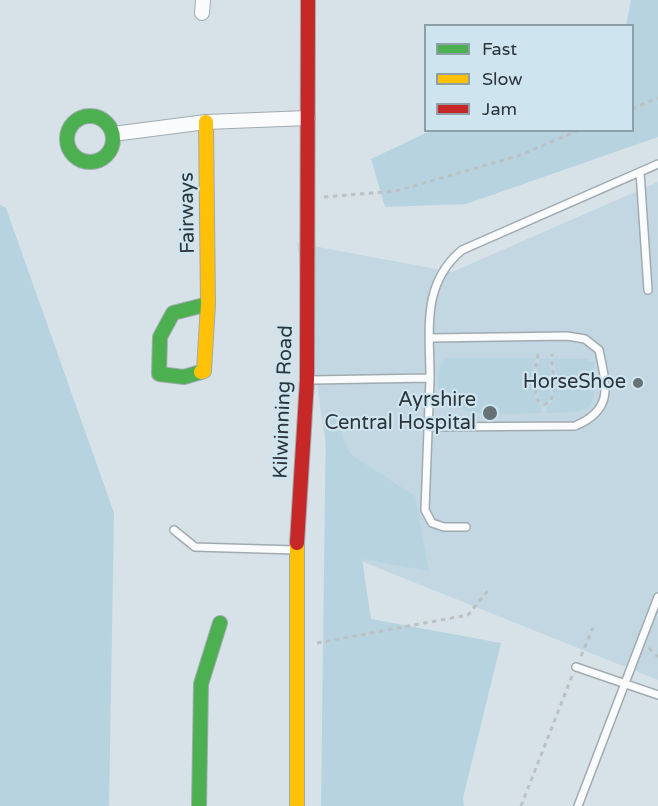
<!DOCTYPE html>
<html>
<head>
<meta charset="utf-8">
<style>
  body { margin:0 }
  #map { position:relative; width:658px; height:806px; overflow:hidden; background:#d6e2e8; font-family:"Varela Round",sans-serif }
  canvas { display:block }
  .legend { position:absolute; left:424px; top:24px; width:210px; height:108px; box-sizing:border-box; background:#cee5f0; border:2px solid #8d9fa7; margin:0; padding:8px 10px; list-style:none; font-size:18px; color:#2c3539 }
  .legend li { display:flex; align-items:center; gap:12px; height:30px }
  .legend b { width:30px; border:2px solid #8d9fa7 }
</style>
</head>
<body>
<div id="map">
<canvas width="658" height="806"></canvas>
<ul class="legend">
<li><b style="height:8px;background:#4caf50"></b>Fast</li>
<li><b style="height:8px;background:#ffc107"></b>Slow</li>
<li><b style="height:8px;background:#c62828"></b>Jam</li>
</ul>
</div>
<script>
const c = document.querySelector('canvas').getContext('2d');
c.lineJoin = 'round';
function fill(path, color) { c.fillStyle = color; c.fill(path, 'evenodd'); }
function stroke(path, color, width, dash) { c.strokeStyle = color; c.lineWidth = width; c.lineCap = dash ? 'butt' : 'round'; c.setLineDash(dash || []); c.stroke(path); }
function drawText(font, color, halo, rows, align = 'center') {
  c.font = font + ' "Varela Round",sans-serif'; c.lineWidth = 4.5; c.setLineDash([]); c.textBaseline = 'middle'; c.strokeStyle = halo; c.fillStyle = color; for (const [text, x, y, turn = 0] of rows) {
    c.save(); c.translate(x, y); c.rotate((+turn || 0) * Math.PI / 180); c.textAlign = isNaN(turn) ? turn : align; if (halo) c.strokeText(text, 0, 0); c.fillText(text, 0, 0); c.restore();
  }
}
const built = new Path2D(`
  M658,182V680L341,553L297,243L452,272Z`);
const green = new Path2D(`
  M631,0H658V137L466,204L385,207L371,159L430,131L632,130V26L626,25Z
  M0,205L6,208L114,513L109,806H0Z
  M445,358H536L531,382L535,388V401L541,405V413C511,413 451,423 439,389C435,378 439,367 445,358Z
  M540,358L550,359V372L553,375L549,401L544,404L539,400L536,377Z
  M553,359H587L588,361H594C595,411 598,412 547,413V406L553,402V389L557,377Z
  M326,413L334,416L350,454L415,496L429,571L362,559L371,619L501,643L463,798L464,806H321Z`);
const path = new Path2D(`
  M632,109L658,98
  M324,197L396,191L518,156L579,130
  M538,354L534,380L537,400L544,405
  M544,405L551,401L556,378L552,370V354
  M317,643L468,615L489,589
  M649,648L658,657
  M581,656L593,628
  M521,806L572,676`);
const lane = new Path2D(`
  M640,172L648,290
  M430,378L425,510L432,523L444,527H466
  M311,380L430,378C430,330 421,284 462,250L658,164
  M429,427L575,426C615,409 606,385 599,350L585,339L567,336L430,338
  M174,530L195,547L295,550
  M576,667L658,695
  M578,806L658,597`);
const street = new Path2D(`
  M202,13L203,0
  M113,134L206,122L308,118`);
const fast = new Path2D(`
  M67 139a23 23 0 1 1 46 0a23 23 0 1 1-46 0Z
  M201,372L184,377L159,374L160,337L173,313L208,304
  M199,806L201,684L220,623`);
const slow = new Path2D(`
  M201,372L204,371L208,304L206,122
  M297,806V543`);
const jam = new Path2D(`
  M297,543L307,380L308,0`);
const markers = [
  [638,383,6,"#687276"],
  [490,413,8,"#687276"]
];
const streetNames = [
  ["Fairways",188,213,-91],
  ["Kilwinning Road",284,402,-88]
];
const poiNames = [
  ["HorseShoe",626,383],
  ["Ayrshire",476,401],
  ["Central Hospital",476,424]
];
fill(built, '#c2d7e2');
fill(green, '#b8d3e0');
stroke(lane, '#a1aaaf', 10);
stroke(street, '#a1aaaf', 16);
stroke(fast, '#a1aaaf', 16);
stroke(slow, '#a1aaaf', 16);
stroke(jam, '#a1aaaf', 16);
stroke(path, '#bcc1c3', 3, [4.5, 4.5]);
stroke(lane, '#f9fbfc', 7);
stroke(street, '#f9fbfc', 14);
stroke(fast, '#4caf50', 14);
stroke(slow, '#ffc107', 14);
stroke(jam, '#c62828', 14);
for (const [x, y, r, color] of markers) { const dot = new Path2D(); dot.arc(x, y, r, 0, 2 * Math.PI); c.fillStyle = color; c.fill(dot); stroke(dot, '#cee5f0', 2); }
drawText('20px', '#2c3539', '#cee5f0', streetNames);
drawText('20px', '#2c3539', '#cee5f0', poiNames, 'right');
</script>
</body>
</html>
